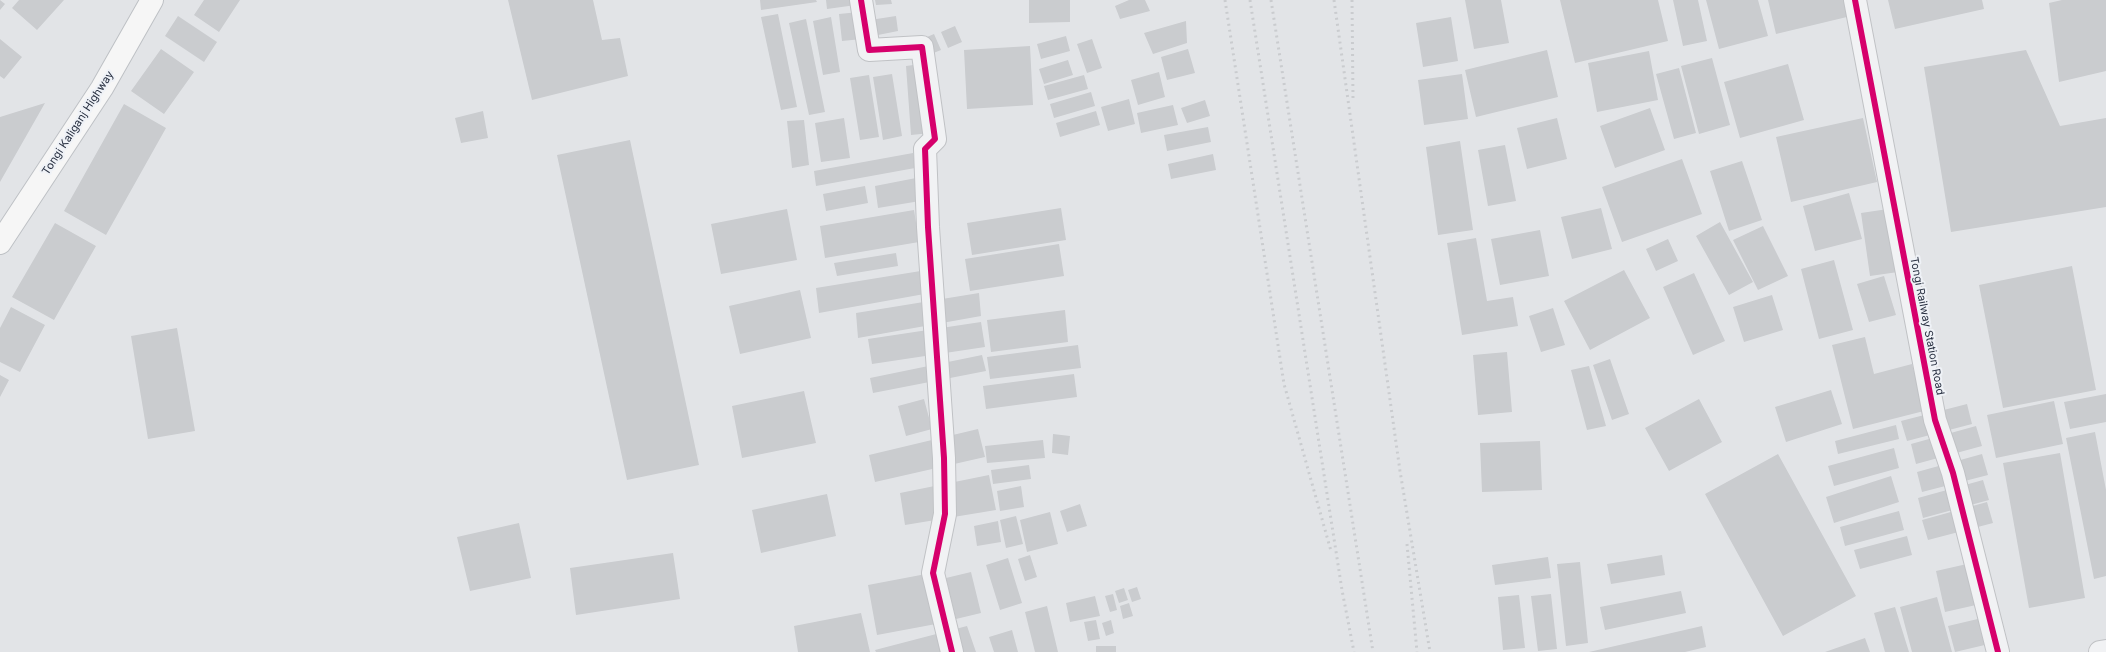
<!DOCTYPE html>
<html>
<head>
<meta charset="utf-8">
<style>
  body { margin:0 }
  canvas { display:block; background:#e2e4e7 }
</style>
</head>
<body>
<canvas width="2106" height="652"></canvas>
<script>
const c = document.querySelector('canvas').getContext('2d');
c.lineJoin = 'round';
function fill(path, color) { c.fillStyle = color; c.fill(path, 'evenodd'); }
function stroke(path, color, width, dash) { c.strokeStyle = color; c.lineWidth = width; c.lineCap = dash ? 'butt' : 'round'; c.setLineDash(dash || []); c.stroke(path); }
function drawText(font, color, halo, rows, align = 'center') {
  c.font = font + ' Inter,sans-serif'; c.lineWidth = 4; c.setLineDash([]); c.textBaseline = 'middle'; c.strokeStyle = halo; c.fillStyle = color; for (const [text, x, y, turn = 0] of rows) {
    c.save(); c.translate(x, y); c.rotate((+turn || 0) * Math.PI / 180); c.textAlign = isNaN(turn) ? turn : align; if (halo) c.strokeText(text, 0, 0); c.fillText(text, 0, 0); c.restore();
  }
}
const building = new Path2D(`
  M0,0L5,4L0,10Z
  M19,0H64L37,30L12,8Z
  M204,0H240L219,32L194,15Z
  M508,0H593L602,40L620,38L628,76L532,100Z
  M760,0H816L817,2L761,10Z
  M826,0H855L856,5L827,9Z
  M875,0H891L892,4L876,5Z
  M1029,0H1070V22L1029,23Z
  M1129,0H1145L1150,11L1120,19L1115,6Z
  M1465,0H1501L1509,43L1474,49Z
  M1560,0H1658L1668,41L1575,63Z
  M1673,0H1698L1707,41L1683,46Z
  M1706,0H1758L1768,36L1719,49Z
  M1768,0H1847L1851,16L1776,34Z
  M1888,0H1982L1984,9L1895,29Z
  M2062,0H2106V71L2059,82L2049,3Z
  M859,12L862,39L842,41L839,14Z
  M778,14L797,107L781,110L761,17Z
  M178,16L217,42L204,62L165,36Z
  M896,16L898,31L873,36L870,20Z
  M831,17L840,72L823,75L813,21Z
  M1451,17L1458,61L1423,67L1416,23Z
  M806,19L825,112L809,115L789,23Z
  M1186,21L1187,43L1153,54L1144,33Z
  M955,26L962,42L948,48L941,32Z
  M934,34L941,50L926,56L920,40Z
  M1066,36L1070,51L1041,59L1037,44Z
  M0,39L22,57L4,79L0,76Z
  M1092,39L1102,68L1087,73L1077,44Z
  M1030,46L1033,105L967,109L964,50Z
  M161,49L194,72L164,114L131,91Z
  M1188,49L1195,73L1167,80L1161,57Z
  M1547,50L1558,97L1476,117L1465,70Z
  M2026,50L2060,126L2106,118V207L1951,232L1924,67Z
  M1649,51L1658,100L1597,112L1588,63Z
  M1712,58L1730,125L1699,134L1681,66Z
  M1068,60L1073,75L1044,84L1039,69Z
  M921,64L931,133L911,135L906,66Z
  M1788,64L1804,120L1740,138L1724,82Z
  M1679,68L1696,133L1674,139L1656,74Z
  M1159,72L1165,97L1138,105L1131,80Z
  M892,74L902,136L883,140L873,77Z
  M1462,74L1468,119L1424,125L1418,80Z
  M869,75L879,137L860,140L850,78Z
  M1084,75L1088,89L1048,100L1044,86Z
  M1091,92L1095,106L1054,118L1050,104Z
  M1129,99L1135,124L1108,131L1101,107Z
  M1205,100L1210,116L1187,123L1181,108Z
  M45,103L0,182V117Z
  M124,104L166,128L106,235L64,211Z
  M1173,105L1178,125L1141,133L1137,113Z
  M1650,108L1665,150L1615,168L1600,126Z
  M483,111L488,138L461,143L455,118Z
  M1096,111L1100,125L1060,137L1056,123Z
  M844,118L850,158L821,162L815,123Z
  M1557,118L1567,159L1527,169L1517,128Z
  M1863,118L1877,182L1791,202L1776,137Z
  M804,120L809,165L792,168L787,121Z
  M1208,127L1211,142L1167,151L1164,135Z
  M630,140L699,465L627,480L557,155Z
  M1460,141L1473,230L1438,235L1426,147Z
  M1505,145L1516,201L1488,206L1478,150Z
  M913,153L915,168L816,186L814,171Z
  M1213,154L1216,170L1171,179L1168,164Z
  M1682,159L1702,214L1622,242L1602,187Z
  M1742,161L1762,220L1729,231L1710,171Z
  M916,178L920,201L878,208L875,186Z
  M865,186L868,203L826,211L823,194Z
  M1849,193L1862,239L1815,251L1803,206Z
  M1061,208L1066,240L972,255L967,223Z
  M1601,208L1612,249L1572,259L1561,217Z
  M787,209L797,260L721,274L711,224Z
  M1888,209L1898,272L1870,276L1861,213Z
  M914,210L919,242L825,258L820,226Z
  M1720,222L1753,282L1729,295L1696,236Z
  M55,223L96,246L54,320L12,297Z
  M1763,226L1788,276L1758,290L1733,240Z
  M1540,230L1549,276L1500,285L1491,239Z
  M1476,238L1487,301L1513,297L1518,326L1462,335L1447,243Z
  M1668,239L1678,261L1656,271L1646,249Z
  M1059,244L1064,276L970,291L965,259Z
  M896,253L898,266L837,276L834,263Z
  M1834,260L1853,330L1819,339L1801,269Z
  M2072,266L2096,390L2003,408L1979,285Z
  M939,268L941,291L819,313L816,288Z
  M1624,270L1650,318L1590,350L1564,301Z
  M1694,273L1725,341L1693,355L1663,287Z
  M1884,276L1896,315L1869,322L1857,284Z
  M800,290L811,338L740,354L729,306Z
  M979,293L981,316L858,338L856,313Z
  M1772,295L1783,330L1744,342L1733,307Z
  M11,307L45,325L20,372L0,362V328Z
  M1553,308L1565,345L1541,352L1529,316Z
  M1065,310L1068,342L991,352L987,320Z
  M981,322L985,347L872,364L868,339Z
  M177,328L195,431L148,439L131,336Z
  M1865,337L1874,374L1912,364L1924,411L1853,429L1832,345Z
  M1078,345L1081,368L990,379L987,357Z
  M1507,352L1512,412L1478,415L1473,355Z
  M982,355L986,371L873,393L870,378Z
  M1610,359L1629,414L1612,420L1593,365Z
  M1589,366L1606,426L1587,430L1571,370Z
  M1074,374L1077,397L986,409L983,386Z
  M0,375L9,380L0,397Z
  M1831,390L1842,424L1786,442L1775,407Z
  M804,391L816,443L742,458L732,406Z
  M2106,394V422L2070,429L2064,402Z
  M924,399L932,429L906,436L898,406Z
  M1699,399L1722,442L1669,471L1645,428Z
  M2054,401L2063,444L1996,458L1987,415Z
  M1967,404L1972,424L1907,441L1901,421Z
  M1896,425L1899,439L1838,454L1835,441Z
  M1976,426L1982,446L1916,464L1911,444Z
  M978,429L985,457L875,482L869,455Z
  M2095,432L2106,490V576L2094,579L2066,438Z
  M1053,434L1070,436L1068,455L1052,453Z
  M1043,440L1045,458L987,463L985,446Z
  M1540,441L1542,490L1482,492L1480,443Z
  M1894,448L1899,468L1834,486L1828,466Z
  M2060,453L2085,598L2029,608L2003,463Z
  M1778,454L1856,596L1783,636L1705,494Z
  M1982,454L1988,475L1922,492L1917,472Z
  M1029,465L1031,479L993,484L991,470Z
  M989,475L996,510L905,525L900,493Z
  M1891,476L1899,502L1834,523L1826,497Z
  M1983,480L1989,500L1923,518L1918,498Z
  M1021,486L1024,507L1000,511L997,491Z
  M827,494L836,536L761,553L752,510Z
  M1987,502L1993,523L1928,540L1922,520Z
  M1080,504L1087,526L1067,532L1060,511Z
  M1899,511L1904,530L1845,546L1840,527Z
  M1050,512L1058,544L1027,552L1020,520Z
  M1016,516L1023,544L1006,548L1000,520Z
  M998,521L1001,542L977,546L974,526Z
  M519,523L531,578L470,591L457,537Z
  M1907,536L1912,555L1860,569L1854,550Z
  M673,553L680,599L576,615L570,568Z
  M1030,555L1037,577L1025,581L1018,559Z
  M1662,555L1665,575L1611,584L1607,564Z
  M1548,557L1551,578L1495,585L1492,565Z
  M1008,558L1022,603L1000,610L986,565Z
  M1580,562L1588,643L1566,646L1557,564Z
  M1967,564L1976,605L1945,612L1936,571Z
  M971,572L981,613L956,619L946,578Z
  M926,574L936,624L877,635L868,585Z
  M1137,587L1141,599L1132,602L1128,590Z
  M1124,588L1128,600L1119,603L1115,591Z
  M1681,591L1686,613L1605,630L1600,607Z
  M1113,594L1117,610L1110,612L1105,596Z
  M1551,594L1557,649L1538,651L1531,596Z
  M1519,595L1525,648L1503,650L1498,597Z
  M1095,596L1100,616L1070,622L1066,603Z
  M1937,597L1952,652H1912L1900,607Z
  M1129,603L1133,616L1123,619L1120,606Z
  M1047,606L1058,652H1035L1025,612Z
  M1895,607L1909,652H1885L1874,613Z
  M861,613L870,652H798L794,626Z
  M1982,618L1989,644L1955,652L1948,626Z
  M1096,620L1100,639L1088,641L1084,622Z
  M1111,620L1114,633L1106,636L1102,623Z
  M967,626L976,652H876L875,650Z
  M1702,626L1706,647L1685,652H1589Z
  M1012,630L1018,652H994L989,637Z
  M1865,638L1870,652H1825Z
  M1096,646H1116V652H1096Z`);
const minor = new Path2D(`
  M861,0L869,50L922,47L935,139L925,149L928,227L944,458L945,514L933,573L952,652
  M1855,0L1935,420L1953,473L1998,652
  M2100,652L2106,651`);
const major = new Path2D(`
  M0,243L102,88L152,0`);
const rail = new Path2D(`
  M1225,0L1284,384L1331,551
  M1250,0L1342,590L1354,652
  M1271,0L1373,652
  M1334,0L1400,471L1430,652
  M1352,0L1353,98
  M1407,544L1417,652`);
const cycleway = new Path2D(`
  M861,0L869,50L922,47L935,139L925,149L928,227L944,458L945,514L933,573L952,652
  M1855,0L1935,420L1953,473L1998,652`);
const streetNames = [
  ["Tongi Kaliganj Highway",78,123,-57],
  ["Tongi Railway Station Road",1927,326,79]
];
fill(building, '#cacccf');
stroke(minor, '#c0c2c5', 24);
stroke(major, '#bec1c5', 24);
stroke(minor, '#f1f2f4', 22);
stroke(major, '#f6f6f6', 22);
stroke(rail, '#cacccf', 3, [2, 4]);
stroke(cycleway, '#d6006c', 6);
drawText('11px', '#283041', '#eff2f7', streetNames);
</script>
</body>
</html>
